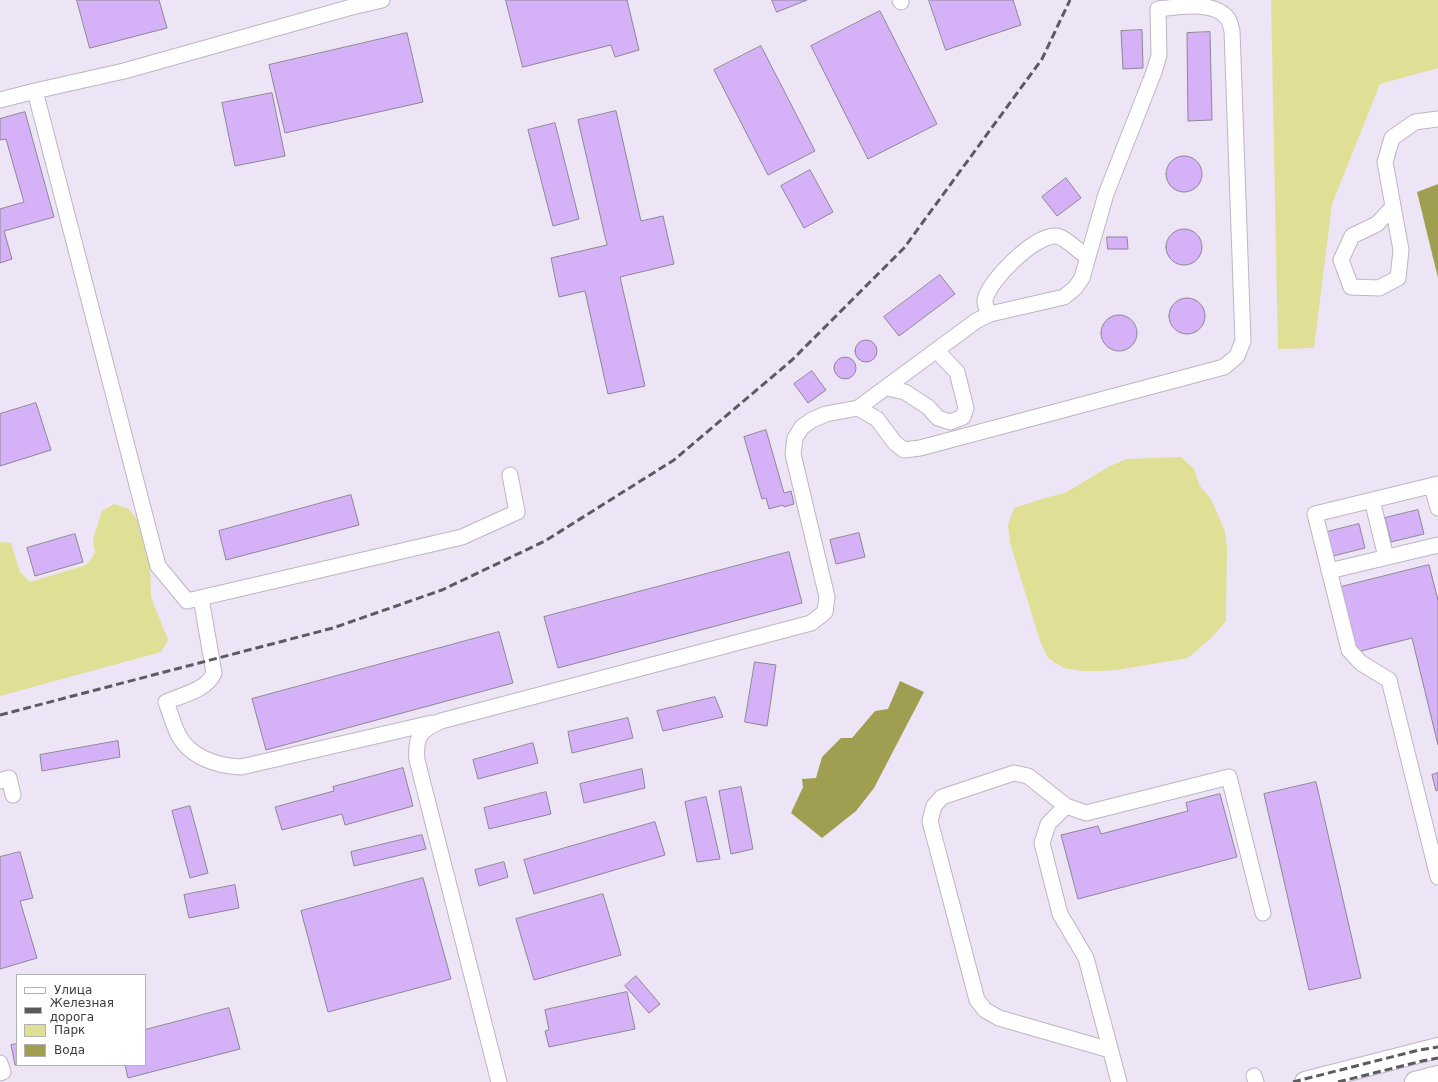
<!DOCTYPE html>
<html>
<head>
<meta charset="utf-8">
<style>
  body { margin:0 }
  #map { position:relative; width:1438px; height:1082px; overflow:hidden; background:#ede5f5; font-family:"DejaVu Sans",sans-serif }
  canvas { display:block }
  .legend { position:absolute; left:16px; top:974px; width:130px; height:92px; box-sizing:border-box; background:#fff; border:1px solid #b1b0b3; margin:0; padding:5px 7px; list-style:none; font-size:12px; color:#3d3a40 }
  .legend li { display:flex; align-items:center; gap:8px; height:20px }
  .legend b { width:20px; border:1px solid #b1b0b3 }
</style>
</head>
<body>
<div id="map">
<canvas width="1438" height="1082"></canvas>
<ul class="legend">
<li><b style="height:5px;background:#fff"></b>Улица</li>
<li><b style="height:5px;background:#5d5961"></b>Железная дорога</li>
<li><b style="height:11px;background:#e0df96"></b>Парк</li>
<li><b style="height:11px;background:#a09e50"></b>Вода</li>
</ul>
</div>
<script>
const c = document.querySelector('canvas').getContext('2d');
c.lineJoin = 'round';
function fill(path, color) { c.fillStyle = color; c.fill(path, 'evenodd'); }
function stroke(path, color, width, dash) { c.strokeStyle = color; c.lineWidth = width; c.lineCap = dash ? 'butt' : 'round'; c.setLineDash(dash || []); c.stroke(path); }
const green = new Path2D(`
  M1271,0H1438V68L1380,84L1332,204L1314,348L1278,349Z
  M1181,457L1194,469L1200,486L1211,499L1225,531L1227,548L1226,621L1214,635L1188,658L1117,670L1099,671H1082L1064,668L1048,658L1040,641L1010,543L1008,525L1014,508L1048,497L1065,493L1110,466L1127,459Z
  M114,504L129,509L138,521L150,566L151,597L168,640L161,652L0,696V542L11,543L20,572L30,582L86,565L95,553L93,539L102,511Z`);
const water = new Path2D(`
  M1438,184V278L1417,192Z
  M900,681L924,692L874,788L856,811L822,838L791,813L803,787L802,779L816,778L822,757L841,738H852L875,711L888,709Z`);
const building = new Path2D(`
  M77,0H159L167,28L90,48Z
  M506,0H627L639,50L615,57L611,45L523,67Z
  M772,0H807L777,12Z
  M929,0H1013L1021,25L946,50Z
  M880,11L937,124L868,159L811,46Z
  M1142,30L1143,68L1123,69L1121,31Z
  M1210,32L1212,120L1188,121L1187,33Z
  M407,33L423,102L285,133L269,65Z
  M761,46L815,151L768,175L714,70Z
  M272,93L285,156L235,166L222,103Z
  M616,111L641,221L663,216L674,264L620,277L645,386L608,394L585,291L559,297L551,258L607,245L578,120Z
  M25,112L54,217L4,231L12,259L0,263V209L24,202L6,139L0,140V119Z
  M555,123L579,219L553,226L528,130Z
  M1166 174a18 18 0 1 1 36 0a18 18 0 1 1-36 0Z
  M810,170L833,212L804,228L781,186Z
  M1066,178L1081,198L1057,216L1042,197Z
  M1166 247a18 18 0 1 1 36 0a18 18 0 1 1-36 0Z
  M1107,237H1127L1128,249H1108Z
  M940,275L955,294L899,336L884,317Z
  M1169 316a18 18 0 1 1 36 0a18 18 0 1 1-36 0Z
  M1101 333a18 18 0 1 1 36 0a18 18 0 1 1-36 0Z
  M855 351a11 11 0 1 1 22 0a11 11 0 1 1-22 0Z
  M834 368a11 11 0 1 1 22 0a11 11 0 1 1-22 0Z
  M812,371L826,390L808,403L794,384Z
  M36,403L51,450L0,466V414Z
  M766,430L784,493L791,491L794,504L784,507L783,505L769,509L766,498L762,499L744,437Z
  M351,495L359,525L226,560L219,531Z
  M1418,510L1424,534L1391,542L1385,518Z
  M1359,524L1365,548L1333,556L1327,532Z
  M859,533L865,557L836,564L830,540Z
  M75,534L83,562L35,576L27,548Z
  M789,552L802,603L558,668L544,617Z
  M1429,565L1438,600V745L1412,638L1357,652L1341,587Z
  M499,632L513,683L266,750L252,699Z
  M755,662L776,665L767,726L745,722Z
  M715,697L723,717L663,731L657,711Z
  M628,718L633,738L572,753L568,732Z
  M118,741L120,757L42,771L40,755Z
  M533,743L538,763L478,779L473,760Z
  M403,768L413,806L345,825L342,814L282,830L275,807L334,791L333,787Z
  M642,769L645,788L584,803L580,784Z
  M1438,773V790L1436,791L1432,775Z
  M1316,782L1361,978L1309,990L1264,794Z
  M741,787L753,849L731,854L719,791Z
  M546,792L551,814L489,829L484,808Z
  M1220,794L1237,857L1078,899L1061,835L1098,826L1101,834L1188,811L1186,803Z
  M706,797L720,859L697,862L685,802Z
  M190,806L208,873L190,878L172,811Z
  M655,822L665,855L534,894L524,860Z
  M422,835L426,849L354,866L351,852Z
  M20,852L33,898L20,901L37,958L0,969V857Z
  M504,862L508,877L479,886L475,870Z
  M423,878L451,979L328,1012L301,911Z
  M235,885L239,908L189,918L184,895Z
  M603,894L621,955L534,980L516,919Z
  M636,976L660,1004L649,1013L625,986Z
  M627,992L635,1029L549,1047L545,1031L549,1030L545,1010Z
  M229,1008L240,1049L128,1078L125,1065H145V1030Z
  M17,1044V1065H15L11,1045Z`);
const minor = new Path2D(`
  M900,0L901,2
  M35,91L124,71L348,8L382,0
  M0,100L35,91L158,566L187,601L462,537L517,512L510,475
  M1390,210L1377,224L1352,236L1341,260L1351,287L1379,288L1398,278L1401,250L1385,162L1392,138L1415,122L1438,119
  M990,314C988,310 984,306 985,300C989,280 1034,236 1055,236C1065,236 1078,252 1088,257
  M887,388L905,392L928,407L938,418L950,422L963,417L966,408L957,372L937,351
  M1438,484L1315,514L1349,650L1361,663L1389,680L1438,877
  M1432,486L1438,508
  M1372,500L1386,557
  M1329,571L1438,545
  M201,598L214,673C207,690 182,695 166,702C170,712 173,724 178,734C189,757 217,766 241,767L432,723
  M0,781L9,778L13,795
  M1066,806L1048,824L1042,843L1060,914L1086,958L1119,1082
  M1110,1050L999,1018L985,1010L977,1000L930,821L934,806L942,797L1014,773L1028,776L1066,806L1086,813L1229,777L1263,913
  M0,1063L3,1072L0,1073
  M1254,1076L1256,1082
  M499,1082L417,760C415,737 420,730 441,721L811,623L825,612L827,597L793,454L795,438L802,427L812,420L826,414L858,408L976,321L990,314L1064,297L1075,288L1082,278L1106,194L1154,72L1159,55L1158,9C1177,7 1216,0 1228,19C1230,22 1231,27 1232,31L1243,341L1237,356L1224,367L920,448L904,450L895,443L877,419L858,408`);
const major = new Path2D(`
  M1305,1082L1438,1048
  M1415,1082L1438,1076`);
const rail = new Path2D(`
  M0,715L333,628L442,590L545,541L674,460L792,360L904,248L1042,59L1070,0
  M1293,1082L1419,1050L1438,1047
  M1338,1082L1422,1061L1438,1058`);
fill(green, '#e0df96');
fill(water, '#a09e50');
fill(building, '#d5b2f7');
stroke(building, '#8d8694', 1);
stroke(minor, '#bdb5c5', 17);
stroke(major, '#bdb5c5', 22);
stroke(minor, '#fff', 15);
stroke(major, '#fff', 20);
stroke(rail, '#5d5961', 3, [8, 4]);
</script>
</body>
</html>
